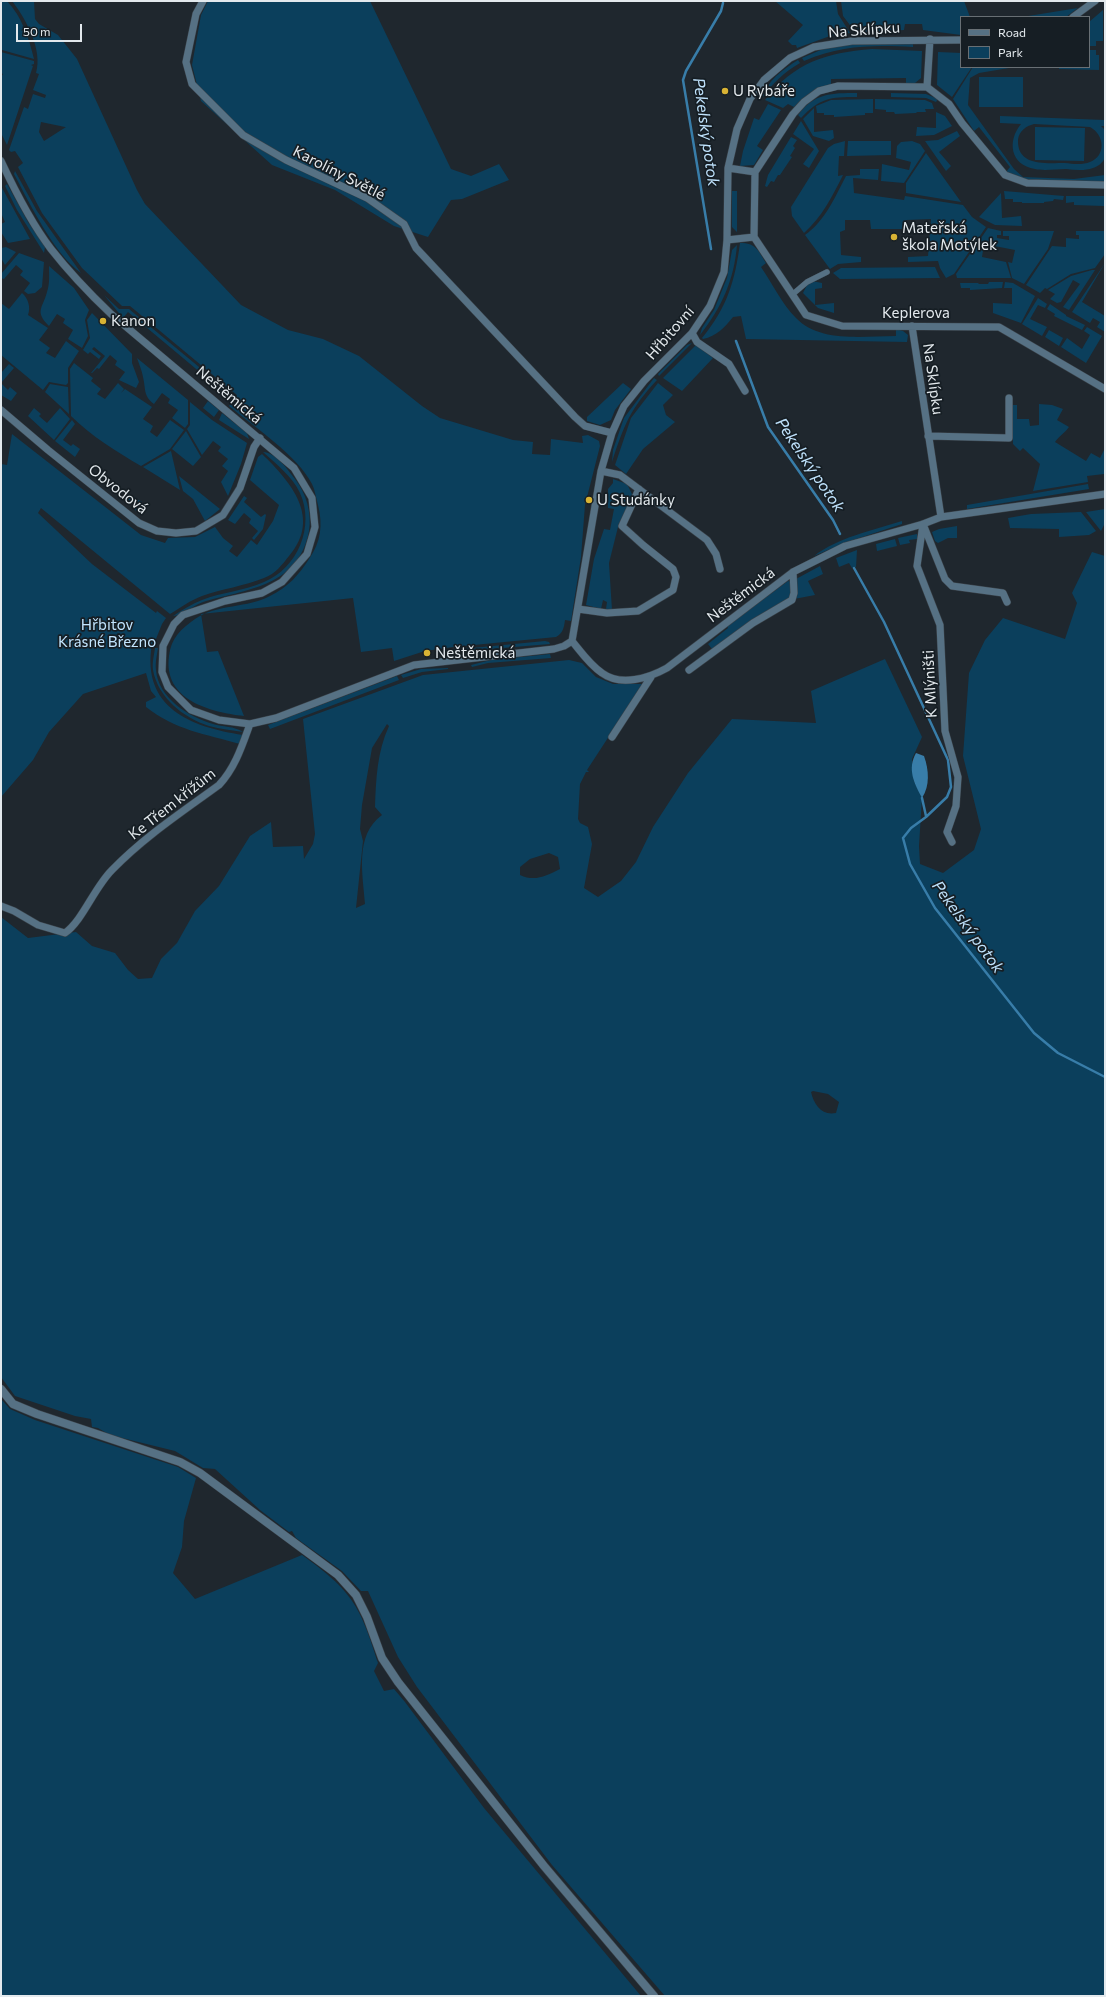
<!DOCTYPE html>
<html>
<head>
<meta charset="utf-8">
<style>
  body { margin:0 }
  #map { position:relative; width:1106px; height:1997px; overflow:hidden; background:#1f272e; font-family:Commissioner,sans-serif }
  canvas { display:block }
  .frame { position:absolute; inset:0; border:2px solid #e3e9ed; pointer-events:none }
  .legend { position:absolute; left:960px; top:16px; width:130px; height:52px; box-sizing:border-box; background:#161e24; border:1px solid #686f74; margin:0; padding:5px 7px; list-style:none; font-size:12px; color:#e3e9ed }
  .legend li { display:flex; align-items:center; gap:8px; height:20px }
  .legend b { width:20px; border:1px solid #686f74 }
  .scale { position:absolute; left:16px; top:24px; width:66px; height:18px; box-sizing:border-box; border:2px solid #e3e9ed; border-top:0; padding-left:5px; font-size:12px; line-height:14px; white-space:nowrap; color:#e3e9ed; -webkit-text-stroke:3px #161e24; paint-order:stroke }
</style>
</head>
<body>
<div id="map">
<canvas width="1106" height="1997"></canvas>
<div class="frame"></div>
<ul class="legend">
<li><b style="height:5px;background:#567184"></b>Road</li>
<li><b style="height:11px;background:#0b3f5c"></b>Park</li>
</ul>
<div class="scale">50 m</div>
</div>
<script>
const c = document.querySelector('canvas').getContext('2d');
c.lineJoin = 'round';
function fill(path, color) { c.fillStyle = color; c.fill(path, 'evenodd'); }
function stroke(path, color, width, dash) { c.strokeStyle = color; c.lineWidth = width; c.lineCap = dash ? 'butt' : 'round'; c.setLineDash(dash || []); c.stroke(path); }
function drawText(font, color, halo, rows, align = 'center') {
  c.font = font + ' Commissioner,sans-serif'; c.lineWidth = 3.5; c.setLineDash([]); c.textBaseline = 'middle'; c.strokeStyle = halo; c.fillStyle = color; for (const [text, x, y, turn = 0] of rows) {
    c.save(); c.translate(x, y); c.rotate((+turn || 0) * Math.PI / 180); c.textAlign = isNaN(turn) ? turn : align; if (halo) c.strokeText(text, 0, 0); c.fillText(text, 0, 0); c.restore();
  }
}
const green = new Path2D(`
  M1,1H7C22,17 29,38 34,59L2,50L1,52L34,61V64L31,65L33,66L7,145L1,133V77L3,74L1,73Z
  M12,1H34L35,19L39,24L58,35L77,59L137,190L145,204L241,305L288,330L323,339L359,356L422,406L440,418L513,440L533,442L532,454L550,455L551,439L583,443L582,436L588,435L599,441L600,446L585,505L581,557L571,621L565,620C564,628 563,633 556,637L453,647L425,651L394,661L392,648L361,652L353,598L201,614L207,652L218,651L244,716C210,712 163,700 169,656C171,638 181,629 195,619C216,604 249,608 270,596C288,587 299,575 309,559C321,542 323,525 318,505C316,498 315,490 312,484C298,456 253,426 229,406L237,395L130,306H122L82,268L42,213L18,167L23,163L15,151L11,152L9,150L24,107L28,109L33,94L45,98L46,95L33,90L39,74L36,73C43,50 26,19 12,1ZM41,122L65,127H66L44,141L39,132Z
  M208,1H370L451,169L471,176L499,164L509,180L462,199L451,200L428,237L394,226L335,190L272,165L201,101L192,65L201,15Z
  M775,1H836L838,14L850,33L830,36L797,48L796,45H792L788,41L803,25Z
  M841,1H964L970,17H961V35L923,30L922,24H905L904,30L856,33L843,16Z
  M1078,8L1066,17H1022Z
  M1103,10V41H1096V46H1089V22Z
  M851,43L913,44V47C872,45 843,45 804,61L802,58L823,49Z
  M872,49L922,51L921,78L915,83H906V78L831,79V85C815,88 805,96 794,107L788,104L783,108L765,100C795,62 825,53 872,49Z
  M1089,50H1096V55H1099V70L1059,69V67H1089Z
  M938,52L961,53V67H972L952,97L937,85Z
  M798,60L800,63C783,73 773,83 762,98C768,80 782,70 798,60Z
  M973,67H1015L979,73L970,78L968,105L1014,169L1023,177L1074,179L1105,175V182L1030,180L1020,178L1006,172L1010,167L979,127L974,131L953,99Z
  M979,77H1023V107H979Z
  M857,93V97C830,97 820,98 801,118L798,115C814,93 832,93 857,93Z
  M891,93L926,94L938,99L936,102L926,98L891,97Z
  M873,99V113H865V115L834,117V115H824V113H817L816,106L831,100Z
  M875,99L925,100L932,103L934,109H925L926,112H917L916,113L895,114L894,112H886V110L875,109Z
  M768,104L781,110L757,146L763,150L754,165L740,166L743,151L754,118L759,120Z
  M814,108V132L833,130L834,138L829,141L813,136L803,119Z
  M936,112L945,116L952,126L934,135L916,136L917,127L936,128Z
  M1000,116L1105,120V126H1101L1105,130V158C1102,163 1099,166 1093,168C1085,171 1075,170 1066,169C1056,169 1044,171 1035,169C1010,165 1007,141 1021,124L1000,123ZM1034,124L1090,127C1105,135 1106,156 1090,162C1083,165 1073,164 1065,163C1047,163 1017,167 1018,140C1019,131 1026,126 1034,124Z
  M801,121L819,151L809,168L803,164L814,149L793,134Z
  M1035,127L1085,128L1084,161L1035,160Z
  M957,131L960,136L939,152L951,166L946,171L925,141L938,140Z
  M791,137L797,140L793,146L795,148L790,156L792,157L780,175H778L774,182L771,181L767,187L765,186L768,175Z
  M845,141L844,156H839L838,176L843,175C832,197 822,217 804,233L792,216L791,207L828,148L834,144Z
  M848,141H891V155L847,156Z
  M912,141L920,144L925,151L904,183L881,181L882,164L909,170L911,162L896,158L897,146L901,142Z
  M926,153L961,202L906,193V183Z
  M860,169H879L878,180L853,178L854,193L904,200L905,196L963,205L972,217L986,227L954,274L946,278L940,268L938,261L908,262V257L928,256L931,219L906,220L905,229H871L870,220H845V230L840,232L841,255L861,257V262L838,264L830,269L805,235C825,221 835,197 846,176L860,175Z
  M15,171L37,211L81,273C54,254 30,204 14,174Z
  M7,184L28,222L45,247L44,253L17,210L5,186Z
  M1,186L30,239L8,243L1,232V224L5,222L1,213Z
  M732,191H737V232L732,227Z
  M1004,191L1064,196L1063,200L1054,199L1053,201L1044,202V203H1022V202H1013V199H1005Z
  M1001,193L1002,218L1021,216L1022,226L995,225L979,217Z
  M1066,196H1105L1104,206L1074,205V202L1066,203Z
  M988,228L1001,231V235H997V238L1009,240V236H1003V231H1054L1048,249L1024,284L1012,278L1008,262L1012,263L1015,250L984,244L982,257L1006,262L1011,278H957L956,274Z
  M1076,231H1105V254L1095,268L1071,274L1047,289L1045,288L1040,293L1026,285L1052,246L1066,247V238L1079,239V235H1076Z
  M740,243C756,243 758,250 766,263L761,267C772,283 782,304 796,318C820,343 863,336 896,336V329L903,331L908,335L907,342L746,339L741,316L733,317C724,328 717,336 703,339L702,338C727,308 735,281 740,243Z
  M737,245C734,280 722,307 700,335L702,328L714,310L727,278L732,250Z
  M6,247L16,252L5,265L1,258V248Z
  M19,253L44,262L42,287L35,293L28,294L24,291L30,283L20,275L23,271L16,265L4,279L1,278V274Z
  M1105,263L1082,302L1105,316V332L1097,327L1100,322L1093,318L1090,323L1072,312Z
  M49,266L74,288L89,310L85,320L88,336L82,348L68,339L73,330L63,323L65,319L57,314L49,326C34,311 43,308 47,292C50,283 49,275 49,266Z
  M935,267L940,278L840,279L833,273L841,268Z
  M1092,270H1095L1069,310L1063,307L1080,284L1073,280L1061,302L1057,303L1050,299L1055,294L1048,290L1071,276Z
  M812,281L822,283V288L815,289V305L834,303V313L818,308L803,293L807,285Z
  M989,282H1003L1002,288L970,290V288H961L960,283H978L979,284H988Z
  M1005,282L1013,283L1035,296L1021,323L993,313V303L1012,304V288H1004Z
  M22,293C28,298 31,307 28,315L48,328L39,340L50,348L46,353L55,358L66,341L79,351L68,368V383L66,385L49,382L43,390L1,355V303L9,309Z
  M104,295L119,309H129L234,396L232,399L128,312L123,318Z
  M1038,298L1047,304L1045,308L1038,305L1030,319L1047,327L1042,336L1022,324Z
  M1050,304L1066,315V316L1085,325L1082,330L1054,316L1055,314L1047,309Z
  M92,313L132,354V363L139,382L136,388L119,380L125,372L115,365L117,361L110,355L99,369L97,368L92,373H91L105,356L94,347L92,349L101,356L99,359L90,352L88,354L83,350L90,338L87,320Z
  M1087,327L1102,336L1086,363L1061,347L1067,338L1082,349L1090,335L1084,331Z
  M1049,330L1063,338L1059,346L1045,337Z
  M692,343L659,376L658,374L687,345Z
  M696,345L713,358L682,391L663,378Z
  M137,358L188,400V424L185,428L172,418L178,410L168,403L170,399L162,393L154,404C143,396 146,389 143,377C142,371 139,364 137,358Z
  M74,363L93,378L91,381L101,389L97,394L105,399L118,383L124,389L121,393L125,389L152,407L143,419L153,426L150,432L157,437L170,420L184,430L170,449L141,466C117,452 91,436 71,416L70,369Z
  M9,364L14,368L1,383L8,390L10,387L17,393L11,401L1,395V373Z
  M654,378L657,380C630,409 624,425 612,462L613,450L624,418Z
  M623,383L631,389L615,410L611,420L600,425L587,421V417Z
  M658,383L673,395L663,405L666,415L675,422L643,449L626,474L615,465L631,418Z
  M50,384L68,387L69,414L45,392Z
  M208,401L219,410L214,417L203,408Z
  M190,402L212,420L247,443L241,464L228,496L221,482L228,471L222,466L228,459L218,451L221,447L213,441L202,455L187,429L190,425Z
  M1039,404L1052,405L1063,409L1057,420L1069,427C1065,433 1059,436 1055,442L1086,461L1091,453L1100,458L1105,448V478L1104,474L1087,476L1088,482L1033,491L1040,464L1023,448L1020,451L1013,444L1012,405H1017V419H1029L1030,426L1039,425Z
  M34,408L41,414L39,416L47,423L60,408L70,419L54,440L28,416Z
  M222,413L247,433L249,439L219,420Z
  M72,420L75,424L63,440L71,446L73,444L80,449L75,457L55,441Z
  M186,431L201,457L193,466L172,449Z
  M12,434L141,535L165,543L168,538L195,537L215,527L223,538L233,546L229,551L237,557L251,540L257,545L273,521L279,505L250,480L258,457L262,454C291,482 322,518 289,556C282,565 275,574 264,578C244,586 222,589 202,596C191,600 180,608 170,614L41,508L38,513L92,564L156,613L157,611L166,618L162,624L154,644H152C141,708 191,727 243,735L240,744C205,734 175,730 146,707V702L156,697L151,691L146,673L83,694L49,732L33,760L1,797V464L7,465Z
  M171,451L180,490L143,467Z
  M263,452C277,453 287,469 295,479C306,493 312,513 309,531C299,585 250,589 206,601C195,604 182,616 173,616C182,610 192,604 202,600C222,592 244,591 264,582C298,568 315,526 300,493C292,476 276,464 263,452Z
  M179,476L220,509L205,521L193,499L183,491Z
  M613,479L627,484L632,494L624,523H619L609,563L612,610L606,609L607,602L603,600L601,609L586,605L594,559L604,529L610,530L614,509L608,508V489L613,483Z
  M1088,484L1089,489L967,509V505Z
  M123,491L142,502L136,511Z
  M244,496L247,498L244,502L261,517L265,514L266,515L263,529L254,540L252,538L258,531L249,523L251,519L244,513L235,524L228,520Z
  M1105,509V523L1101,531L1086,512Z
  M1081,512L1096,531L1089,535L1059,537V529L1010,528L1008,518L1031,514Z
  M902,521V524L847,542L814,556C839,537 871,531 902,521Z
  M957,526V538H948L938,543L935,541L932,532L939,529Z
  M917,534V539L909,540L910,543L900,545L898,538Z
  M895,539L897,546L877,551L876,544Z
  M857,550L856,567L852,568L849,563L839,567L836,558Z
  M1092,552L1105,556V1996H665L552,1865L417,1687L398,1657L368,1591H361L342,1571L296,1538L292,1531L289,1532L260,1510L215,1469L203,1468L175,1451L110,1435L98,1428L92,1427L91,1419L75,1416L15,1396L1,1377V917L28,938L76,932L92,946L115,953L128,970L138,979L152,978L161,959L177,943L195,911L219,886L250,836L271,822L273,847L303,846L304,859L313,844L315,834L303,719L423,675L569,660L582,663L596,677L613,684H643L587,770L589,772H586L580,784L578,819L580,823L588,827L592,844L584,888L598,897L621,881L636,862L653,827L688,773L732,719L816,723L811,691L885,659L922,737L912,759L914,781L922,798L919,846L920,864L943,873L974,850L981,829L963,756L969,673L985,640L1003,618L1065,639L1077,603L1072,593ZM387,724L389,726C377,752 376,779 375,807L382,815C354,835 363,875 365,904L356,908L363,841L360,829L362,805L372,748ZM549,853L558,857L560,869C546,876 535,882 520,875V867L530,859ZM813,1091L828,1094L839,1102L836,1113C822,1116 814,1105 811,1092Z
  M820,566L823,574L808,581L815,595L794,599L796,579Z
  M788,581L791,582L792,592L790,598L750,622L712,649L708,644L728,628L727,626Z
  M545,641L549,642L550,644L478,650H451Z
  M155,648H158C157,655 155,663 156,670C158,698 189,717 213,724C223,727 234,726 243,732C232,730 220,729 209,726C184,718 158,698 153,670C152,663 154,655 155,648Z
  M550,654L551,658L488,663L472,667L471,665L491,660Z
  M448,668V669L422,672L403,678L401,675L421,669Z
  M397,676L399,680L270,729L268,725Z
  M1,1399L10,1409L35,1420L178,1467L196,1478L184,1521L182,1547L173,1573L195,1599L302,1555C352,1591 360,1605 378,1663L374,1671L384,1691L394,1689L405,1702L484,1808L641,1996H1Z`);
const water = new Path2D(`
  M916,753L924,756C929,770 930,786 922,798C914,783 907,769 916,753Z`);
const stream = new Path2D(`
  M711,249L683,80L686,71L721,11L723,3
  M736,341L768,427L833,520L840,534
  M854,568L884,622L948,760L951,787L947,797L926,817L911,828L903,838L910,864L935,908L1034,1033L1058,1053L1105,1077
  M922,798L926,816`);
const pedestrian = new Path2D(`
  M793,294L807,282L827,272`);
const minor = new Path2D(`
  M203,1L196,14L186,62L192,84L243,135L286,160L367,198L404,224L416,248L575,417L585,426L612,433
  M1073,17L1095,1
  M927,87L930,39
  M1,161C15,191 31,223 51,249C69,272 90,294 111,314L294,468L312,498L315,527L307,554L282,582L262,593L225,601L183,615L174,624L163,646L162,672L168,687L191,710L219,720L250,724L276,718L414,665L554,649L564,646L572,641
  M728,168L755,172
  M1105,185L1027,183L1005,175L962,123L949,104L927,87L838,86L819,91L804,102L793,114L755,172L754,237L806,315L842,326L999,327L1105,389
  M727,240L754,237
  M912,326L941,517
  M692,333L697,342L729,364L745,391
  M1,410L48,450L139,523L157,531L176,533L196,531L223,515L240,488L254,447L260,438
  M928,436L1009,438V398
  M601,471L620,475L707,540L716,554L720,569
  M923,524L917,566L940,625L945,731L958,777L956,806L947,832L952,842
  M923,524L945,579L952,586L1003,593L1007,602
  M578,609L607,613L638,611L673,590L676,577L673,569L643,545L622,526L639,489
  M572,641L601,471L612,433L624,406L644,381L692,333L710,306L724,272L727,240L728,168L737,129L750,99L764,80L790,58L814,47L852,41L961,40
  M572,641C581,652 590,665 602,673C621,687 649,678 667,668L793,572L845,546L923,524L941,517L1105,494
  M689,670L753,623L792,600L794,593L793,572
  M612,737L651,677
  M1,906L14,911L38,925L65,933C83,920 94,888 112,870C144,837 182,812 219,785C235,768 242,746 250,724`);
const tertiary = new Path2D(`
  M1,1389L13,1404L37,1414L180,1462L200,1473L338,1575L356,1595L367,1617L382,1658L398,1682L544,1866L654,1996`);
const markers = [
  [725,91,4,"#d9b334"],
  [894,237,4,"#d9b334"],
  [103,321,4,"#d9b334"],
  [589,500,4,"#d9b334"],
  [427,653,4,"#d9b334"]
];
const streetNames = [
  ["Na Sklípku",864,30,-4],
  ["Karolíny Světlé",339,173,27],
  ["Keplerova",916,313],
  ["Hřbitovní",670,333,-49],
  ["Na Sklípku",933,379,82],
  ["Neštěmická",229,395,40],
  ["Obvodová",118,489,38],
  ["Neštěmická",741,595,-37],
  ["K Mlýništi",930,684,-93],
  ["Ke Třem křížům",172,804,-38]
];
const poiNames = [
  ["U Rybáře",733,91],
  ["Mateřská",902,228],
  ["škola Motýlek",902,245],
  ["Kanon",111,321],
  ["U Studánky",597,500],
  ["Neštěmická",435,653]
];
const parkNames = [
  ["Hřbitov",107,625],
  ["Krásné Březno",107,642]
];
const waterNames = [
  ["Pekelský potok",706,132,82],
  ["Pekelský potok",810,465,56],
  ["Pekelský potok",968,927,54]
];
fill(green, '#0b3f5c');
fill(water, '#387da9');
stroke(stream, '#387da9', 2.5);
stroke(pedestrian, '#3a4249', 6);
stroke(minor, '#3a4249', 8);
stroke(tertiary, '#3a4249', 9);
stroke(pedestrian, '#567184', 5.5);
stroke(minor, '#567184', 7);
stroke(tertiary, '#567184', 8);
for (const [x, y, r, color] of markers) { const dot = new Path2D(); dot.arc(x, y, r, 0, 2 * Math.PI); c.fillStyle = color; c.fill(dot); stroke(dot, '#161e24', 1.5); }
drawText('15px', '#e3e9ed', '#161e24', streetNames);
drawText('15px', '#e3e9ed', '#161e24', poiNames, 'left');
drawText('15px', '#c2e5ff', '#161e24', parkNames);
drawText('italic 16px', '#c0e3fd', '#161e24', waterNames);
</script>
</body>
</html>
